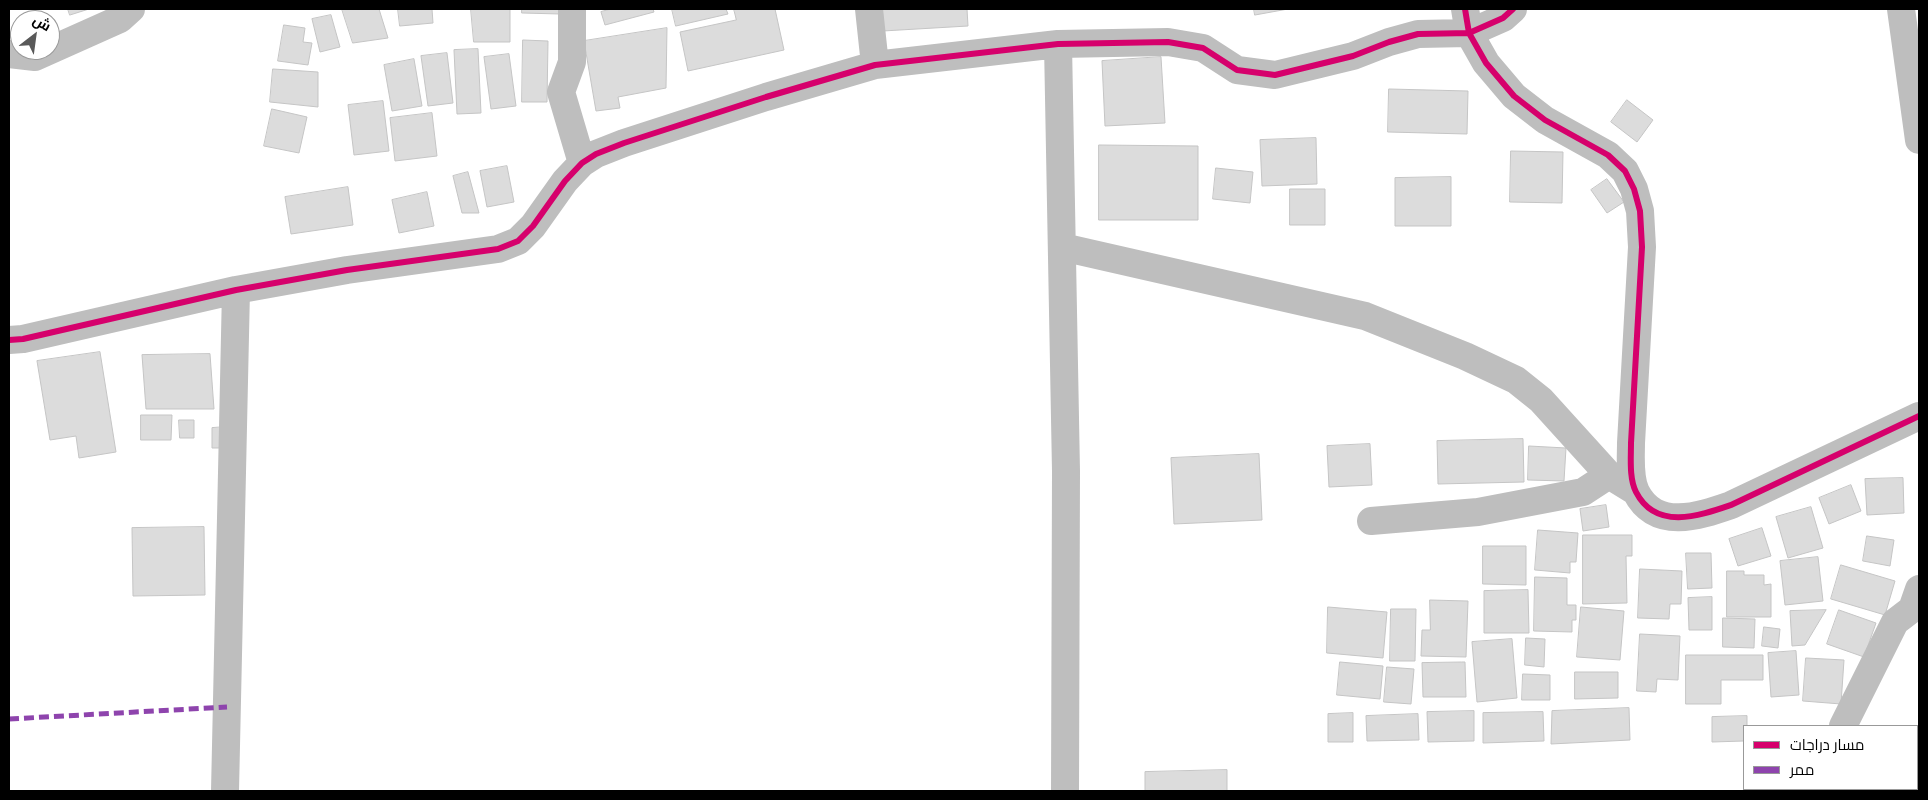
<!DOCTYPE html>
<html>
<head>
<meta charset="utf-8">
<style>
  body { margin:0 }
  #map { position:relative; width:1928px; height:800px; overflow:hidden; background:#fff; font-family:"Golos Text",Cairo,sans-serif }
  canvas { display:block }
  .frame { position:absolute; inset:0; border:10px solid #000; pointer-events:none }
  .legend { position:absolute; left:1743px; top:725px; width:175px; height:65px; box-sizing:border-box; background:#fff; border:1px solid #999; margin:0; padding:6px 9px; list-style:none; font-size:15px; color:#000 }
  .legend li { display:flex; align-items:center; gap:10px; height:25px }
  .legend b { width:25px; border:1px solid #999 }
  .north { position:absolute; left:10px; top:10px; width:50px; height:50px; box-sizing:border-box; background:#fff; border:1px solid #999; border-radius:50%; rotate:30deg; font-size:14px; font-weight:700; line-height:20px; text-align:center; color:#000 }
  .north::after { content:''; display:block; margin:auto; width:18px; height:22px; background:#595959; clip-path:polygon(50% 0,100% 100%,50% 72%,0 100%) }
</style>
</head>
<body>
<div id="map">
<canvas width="1928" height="800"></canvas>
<div class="frame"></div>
<ul class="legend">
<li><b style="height:6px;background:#d6006c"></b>مسار دراجات</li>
<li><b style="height:6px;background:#8e44ad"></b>ممر</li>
</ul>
<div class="north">ش</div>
</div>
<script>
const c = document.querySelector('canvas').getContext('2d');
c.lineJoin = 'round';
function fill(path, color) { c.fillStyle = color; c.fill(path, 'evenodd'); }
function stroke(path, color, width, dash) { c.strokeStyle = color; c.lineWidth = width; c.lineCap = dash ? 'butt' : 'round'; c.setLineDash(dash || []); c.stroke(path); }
const building = new Path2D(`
  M68,9H89L70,15Z
  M342,9H379L388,38L353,43Z
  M398,9H432L433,23L400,26Z
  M471,9H510V42H474Z
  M522,9H560V14L522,13Z
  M611,9H653L654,12L605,25L601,12Z
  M672,9H726L728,14L676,26Z
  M734,9H775L784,50L688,71L680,32L736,20Z
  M882,9H967L968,26L883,31Z
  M1254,9H1288L1255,15Z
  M331,15L340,47L320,52L312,19Z
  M284,25L305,28L303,42L312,43L308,65L278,61Z
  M667,28L666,88L618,97L620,108L596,111L584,41Z
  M523,40L548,41L547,102H522Z
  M478,49L481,113L457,114L454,50Z
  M447,53L453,103L428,106L421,56Z
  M509,54L516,106L491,109L484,57Z
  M1161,57L1165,123L1105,126L1102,61Z
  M414,59L422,106L392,111L384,65Z
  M273,69L318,72V107L270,102Z
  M1389,89L1468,91L1467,134L1388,132Z
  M1627,100L1653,120L1637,142L1611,122Z
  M383,101L389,151L354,155L348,105Z
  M272,109L307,117L299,153L264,146Z
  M432,113L437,156L395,161L390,118Z
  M1316,138L1317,184L1262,186L1260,140Z
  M1099,145L1198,146V220H1099Z
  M1511,151L1563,152L1562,203L1510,202Z
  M507,166L514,202L487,207L480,171Z
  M1216,168L1253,172L1250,203L1213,199Z
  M468,172L479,213H462L453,176Z
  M1451,177V226H1395V178Z
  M1607,179L1624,202L1607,213L1591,190Z
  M348,187L353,225L291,234L285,197Z
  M1290,189H1325V225H1290Z
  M427,192L434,226L399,233L392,200Z
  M100,352L116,452L79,458L76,436L50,440L37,361Z
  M210,354L214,409H146L142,355Z
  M141,415H172L171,440H141Z
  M179,420H194V438H180Z
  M226,427V448H212V428Z
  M1523,439L1524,482L1438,484L1437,441Z
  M1370,444L1372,485L1329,487L1327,446Z
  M1529,446L1566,448L1564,481L1528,480Z
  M1259,454L1262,520L1174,524L1171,458Z
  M1903,478L1904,513L1867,515L1865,479Z
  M1851,485L1861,511L1829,524L1819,498Z
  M1606,505L1609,527L1583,531L1580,509Z
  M1811,507L1823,548L1788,558L1776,517Z
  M204,527L205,595L133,596L132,528Z
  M1762,528L1771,556L1738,566L1729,539Z
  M1538,530L1578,533L1576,562H1570V573L1535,570Z
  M1583,535H1632V556H1626L1627,603L1583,604Z
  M1867,536L1894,540L1890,566L1863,561Z
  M1483,546H1526V585L1483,584Z
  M1686,553H1711L1712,588L1688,589Z
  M1818,557L1823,601L1785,605L1780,561Z
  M1841,565L1895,581L1885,615L1831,599Z
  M1640,569L1682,571L1681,604H1670L1669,619L1638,618Z
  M1727,571H1744V575H1764V585L1771,584V617H1727Z
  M1535,577L1567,578V605H1576V620H1572V632L1534,631Z
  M1528,590L1529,633H1484V591Z
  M1712,597V630H1689L1688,598Z
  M1430,600L1468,601L1466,657L1421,656L1422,630H1430Z
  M1328,607L1387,612L1383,658L1327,653Z
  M1581,607L1624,611L1620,660L1577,657Z
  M1391,609H1416L1415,661H1390Z
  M1826,610L1805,645L1792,646L1790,611Z
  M1839,610L1876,623L1864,657L1827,644Z
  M1723,618L1755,619L1754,648L1723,647Z
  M1764,627L1780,629L1778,648L1762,646Z
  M1640,634L1680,636L1678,680L1657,679L1656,692L1637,691Z
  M1526,638L1545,639L1544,667L1525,665Z
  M1512,639L1517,698L1477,702L1472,642Z
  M1796,651L1799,695L1771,697L1768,653Z
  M1686,655H1763V680H1721V704H1686Z
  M1806,658L1844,660L1841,704L1803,701Z
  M1340,662L1383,666L1380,699L1337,695Z
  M1462,662H1465L1466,697H1423L1422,663Z
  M1387,667L1414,669L1411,704L1384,702Z
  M1575,672H1618V698L1575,699Z
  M1523,674L1550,675V700H1522Z
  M1629,708L1630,740L1551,744L1552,711Z
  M1474,711V741L1428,742L1427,712Z
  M1543,712L1544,741L1483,743V713Z
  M1353,713V742H1328V714Z
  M1418,714L1419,740L1367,741L1366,716Z
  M1747,716V726H1744V741L1712,742V717Z
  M1227,770V791H1145V772Z`);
const minor = new Path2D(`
  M572,9V62L561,92L582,163
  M869,9L875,65
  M1465,9L1469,33L1486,63L1514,96L1545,120L1608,155L1625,171L1634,189L1640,211L1642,247L1631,443C1631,458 1629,478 1636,492C1656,531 1699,516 1731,505L1919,416
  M1901,9L1919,140
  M1058,44L1066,471L1065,791
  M9,54L35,57L120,19L131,9
  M1062,247L1365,316L1465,356L1516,380L1541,400L1609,475L1635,491
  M9,340L23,339L236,290L347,270L498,249L518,241L533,226L565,181L582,163L596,154L624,143L766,97L875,65L1058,44L1168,42L1203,48L1237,70L1275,75L1353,56L1389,42L1418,34L1469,33L1503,18L1513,9
  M1371,521L1478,512L1583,492L1609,475
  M1843,726L1895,622L1912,609L1919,589
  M225,791L236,290
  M1810,791L1812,789`);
const quiet = new Path2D(`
  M9,719L227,707`);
const cycleway = new Path2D(`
  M1465,9L1469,33L1486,63L1514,96L1545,120L1608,155L1625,171L1634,189L1640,211L1642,247L1631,443C1631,458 1629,478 1636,492C1656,531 1699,516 1731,505L1919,416
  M9,340L23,339L236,290L347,270L498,249L518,241L533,226L565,181L582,163L596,154L624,143L766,97L875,65L1058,44L1168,42L1203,48L1237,70L1275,75L1353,56L1389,42L1418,34L1469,33L1503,18L1513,9`);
fill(building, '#dcdcdc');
stroke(building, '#c5c5c5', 1);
stroke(minor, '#bebebe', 28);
stroke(quiet, '#8e44ad', 5, [10, 5]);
stroke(cycleway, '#d6006c', 6);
</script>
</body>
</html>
